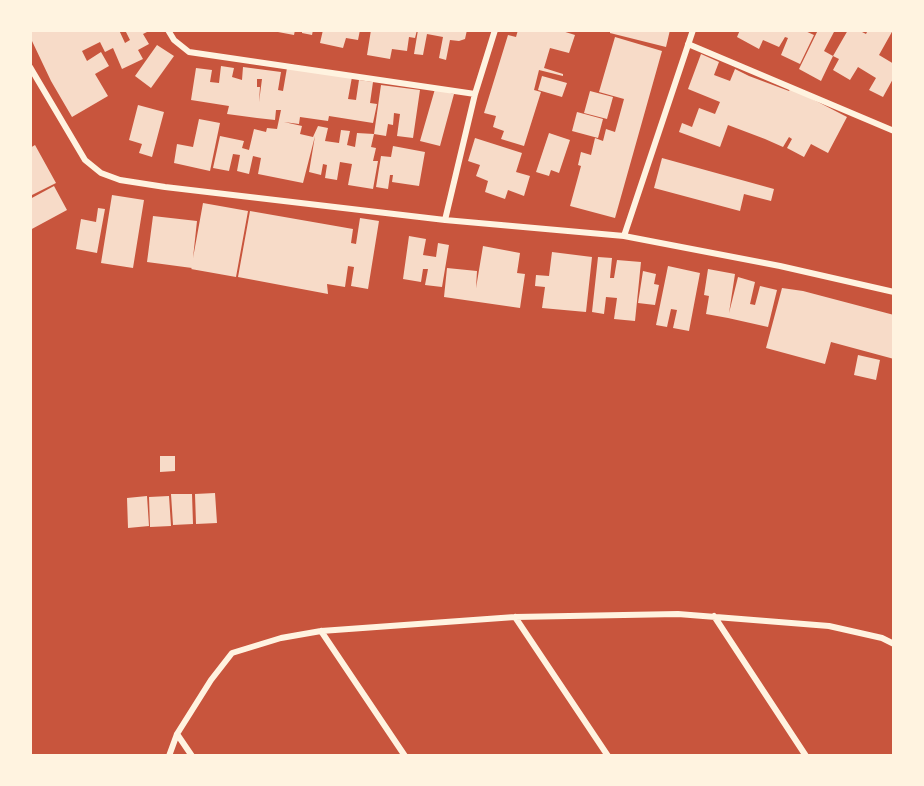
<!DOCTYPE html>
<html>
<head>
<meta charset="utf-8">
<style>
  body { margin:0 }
  #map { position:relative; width:924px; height:786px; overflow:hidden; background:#c8553d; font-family:"Asap Condensed",sans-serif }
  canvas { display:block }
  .frame { position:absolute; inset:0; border:32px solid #fff3e0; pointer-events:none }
</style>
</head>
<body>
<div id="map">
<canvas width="924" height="786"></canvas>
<div class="frame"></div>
</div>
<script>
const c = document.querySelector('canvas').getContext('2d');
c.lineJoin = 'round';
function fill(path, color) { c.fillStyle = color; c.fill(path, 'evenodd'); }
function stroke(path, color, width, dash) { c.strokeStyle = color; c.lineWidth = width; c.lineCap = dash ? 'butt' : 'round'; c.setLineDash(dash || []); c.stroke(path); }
const building = new Path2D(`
  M30,30H119L125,43L130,40L125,30H151L143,34L149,44L138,50L143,59L122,69L113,48L105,52L100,42L82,51L87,61L101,52L109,66L95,74L108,96L72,117L51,81L32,41L30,38Z
  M278,30H295L294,35L278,32Z
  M302,30H313L312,35L302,33Z
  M323,30H360L358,40L346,38L343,48L320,43Z
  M371,30H417L415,38L409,37L407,51L392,49L390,59L367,55Z
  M418,30H467L465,39L459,41L450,40L446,60L439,58L443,37L427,34L423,55L414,54Z
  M518,30H559L575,35L569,53L550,48L544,68L563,74V76L539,70L534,90L541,92L524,146L501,139L504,131L493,127L496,116L484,113L508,35L516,37Z
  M610,30H670L666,47L610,33Z
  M740,30H803L814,35L800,64L781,55L788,38L785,37L779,47L763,40L759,49L737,37Z
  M818,30H835L824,51L833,56L821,81L799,69Z
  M848,30H858L866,34L868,30H893L879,55L894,64V77L883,97L869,90L876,78L858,67L850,80L833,70L839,59L833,56Z
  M615,37L662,51L615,218L570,206L581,166L578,165L581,152L591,155L595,138L603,141L606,129L615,132L624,99L599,92Z
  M157,45L174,56L151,88L135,76Z
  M701,54L719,62L714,75L730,81L735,69L749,76L789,91L791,88L847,117L828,153L811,144L804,157L787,148L792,139L789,137L783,147L765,139L728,125L720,147L679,132L682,123L692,127L699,108L715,114L720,102L688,89Z
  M221,66L234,68L232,77L242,80L243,67L281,72L278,90L283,91L287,68L352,77L348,99L356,100L359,80L373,82L370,103L377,104L373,123L329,116L328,121L300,117L299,124L284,122L302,126L300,134L313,137L318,126L328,128L325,141L339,143L341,130L350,131L347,145L355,147L357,133L374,134L371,147L376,148L373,161H378L373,189L348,185L352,164L340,162L337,180L325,178L327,165L323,164L321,175L309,172L315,136L303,183L258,174L261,158L253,156L249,174L237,171L240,155L233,154L229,171L213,168L220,136L244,141L242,148L249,150L254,129L266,132L267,128L277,129L281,110H276L275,120L257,118L227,114L229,106L191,100L196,68L212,70L210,82L219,83ZM257,79H262L259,102L260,87H257Z
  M542,76L567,83L562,97L538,90Z
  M381,85L420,90L413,138L397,136L400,114L394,113L393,125L388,124L386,136L374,134Z
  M435,89L454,94L440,146L420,141Z
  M590,91L613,97L607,119L584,113Z
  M138,105L164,112L152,157L139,153L142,144L129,140Z
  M577,112L603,119L598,138L572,131Z
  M199,119L220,123L210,171L174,163L177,144L193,147Z
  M549,133L570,140L559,173L551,170L549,176L536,172Z
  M475,138L522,153L516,172L530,176L524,196L508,190L505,199L485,192L488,181L476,176L480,165L468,161Z
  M35,145L56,183L30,196V148Z
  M393,146L425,152L419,186L392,182L393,175H390L388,189L376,187L381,156L391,157Z
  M662,158L774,189L771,201L744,194L740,211L654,188Z
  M54,186L67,210L30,230V199Z
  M112,195L144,200L133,268L101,263Z
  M203,203L248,211L236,277L191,269L192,268L147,262L153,216L197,221L193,258Z
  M98,208L105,209L97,253L76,249L81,219L96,222Z
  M250,211L353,229L351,243L356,244L360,218L379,221L368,289L351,286L354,267L348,266L345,287L327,284L328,294L238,277Z
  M409,236L426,239L423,255L436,257L438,243L449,245L442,287L425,285L428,269H423L421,282L403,279Z
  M483,246L520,253L517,273L525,274L520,308L444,297L447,268L477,271L476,288Z
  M552,252L592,257L586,312L542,308L545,287L535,286L536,275L549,276Z
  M598,257L612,258L610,278H614L617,260L641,262L635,321L614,319L617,298L606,297L604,314L592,312Z
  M668,266L700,273L689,331L673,328L677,310L671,309L667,327L656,325Z
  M708,269L735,274L729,313L738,277L755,282L750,304L755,305L760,286L777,290L768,327L728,318L706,314L709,296L704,295Z
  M643,271L656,274L654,284L659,285L655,305L638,303Z
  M782,288L803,291L894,315V359L831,342L825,364L766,348Z
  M858,355L880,360L876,380L854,375Z
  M160,456H175V471L160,472Z
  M215,493L217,523L196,524L195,494Z
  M171,494H192L193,524L173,525Z
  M147,496L149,526L128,528L127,498Z
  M169,496L171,526L150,527L149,497Z`);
const minor = new Path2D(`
  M168,30L174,40L189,52L475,94
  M688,44L894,131
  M30,67L85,160L101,173L120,180L165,187L445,220L624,236L780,266L894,292
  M445,220L475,94L495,30
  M624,236L693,30
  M714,616L806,756
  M515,617L608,756
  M321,631L405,756
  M177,734L192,756
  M169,756L177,734L211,680L232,653L281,638L321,631L515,617L678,614L829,626L882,638L894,644`);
fill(building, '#f7dbc8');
stroke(minor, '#fff3e0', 6);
</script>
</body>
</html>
